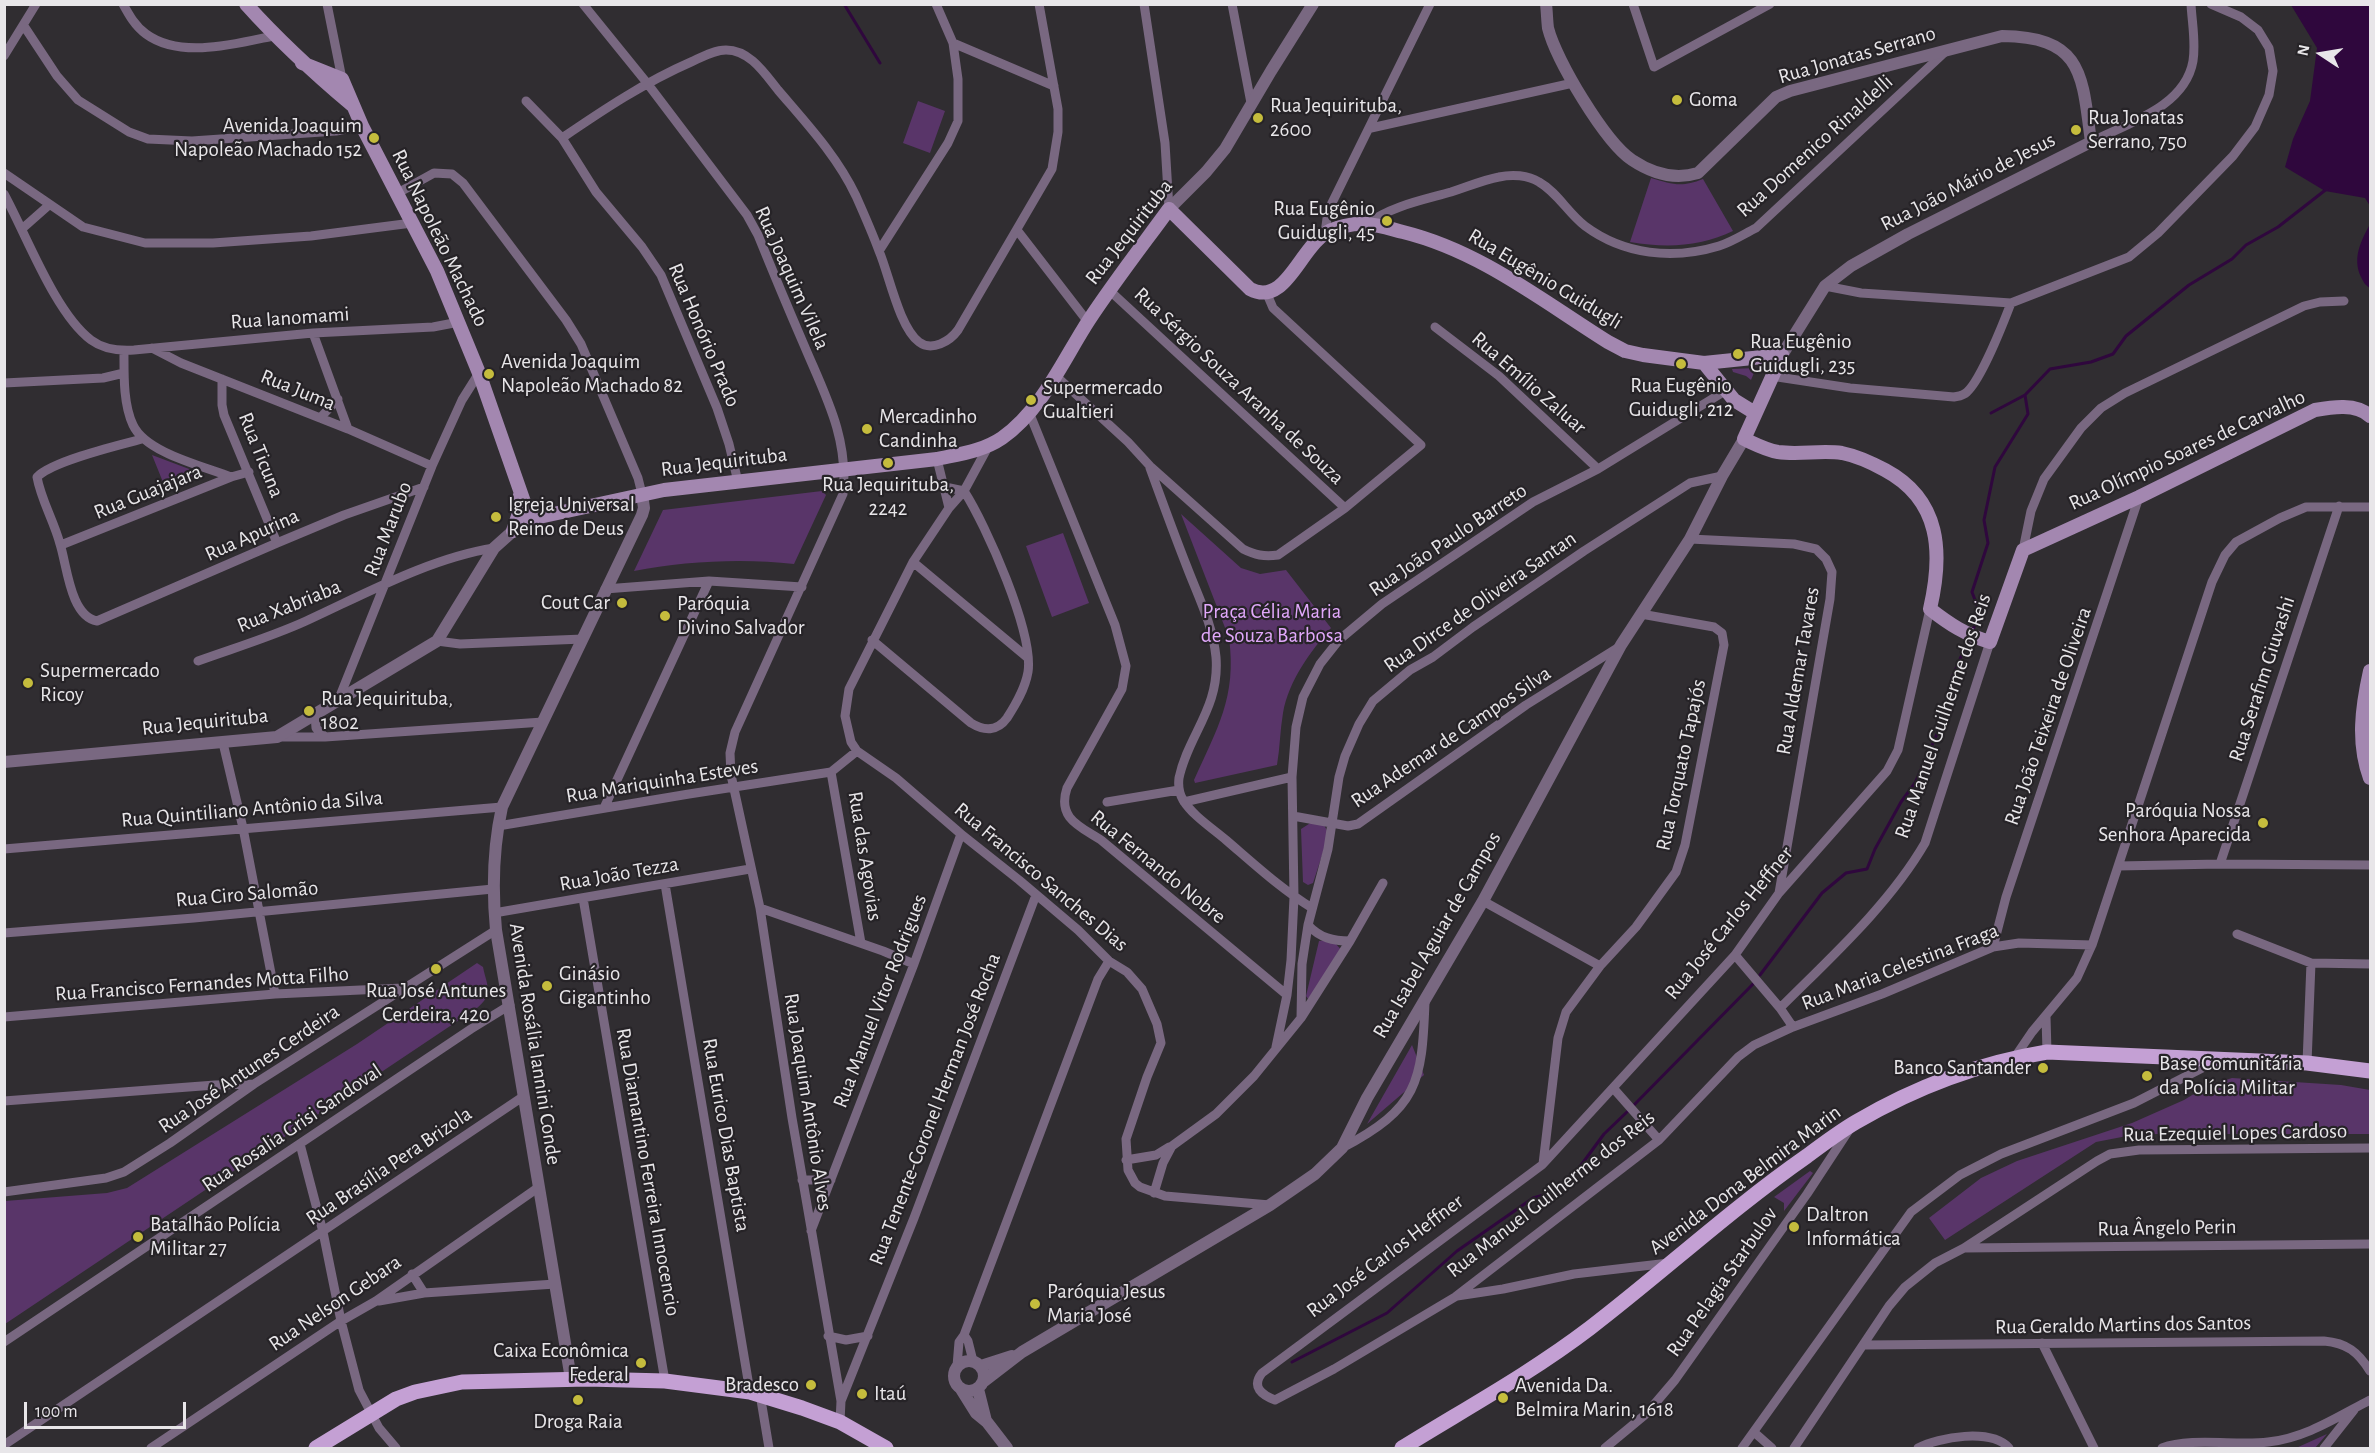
<!DOCTYPE html>
<html>
<head>
<meta charset="utf-8">
<style>
  body { margin:0 }
  #map { position:relative; width:2375px; height:1453px; overflow:hidden; background:#302d31; font-family:"Alegreya Sans",sans-serif }
  canvas { display:block }
  .frame { position:absolute; inset:0; border:6px solid #e8e6e9; pointer-events:none }
  .north { position:absolute; left:2291px; top:24px; width:60px; height:60px; -webkit-text-stroke:4px #262327; paint-order:stroke; rotate:282deg; font-size:16px; font-weight:700; line-height:24px; text-align:center; color:#e8e6e9 }
  .north::after { content:''; display:block; margin:auto; width:21px; height:27px; background:#e8e6e9; clip-path:polygon(50% 0,100% 100%,50% 72%,0 100%) }
  .scale { position:absolute; left:24px; top:1402px; width:162px; height:27px; box-sizing:border-box; border:3px solid #e8e6e9; border-top:0; padding-left:8px; font-size:18px; line-height:21px; white-space:nowrap; color:#e8e6e9; -webkit-text-stroke:4px #262327; paint-order:stroke }
</style>
</head>
<body>
<div id="map">
<canvas width="2375" height="1453"></canvas>
<div class="frame"></div>
<div class="north">N</div>
<div class="scale">100 m</div>
</div>
<script>
const c = document.querySelector('canvas').getContext('2d');
c.lineJoin = 'round';
function fill(path, color) { c.fillStyle = color; c.fill(path, 'evenodd'); }
function stroke(path, color, width, dash) { c.strokeStyle = color; c.lineWidth = width; c.lineCap = dash ? 'butt' : 'round'; c.setLineDash(dash || []); c.stroke(path); }
function drawText(font, color, halo, rows, align = 'center') {
  c.font = font + ' "Alegreya Sans",sans-serif'; c.lineWidth = 4.5; c.setLineDash([]); c.textBaseline = 'middle'; c.strokeStyle = halo; c.fillStyle = color; for (const [text, x, y, turn = 0] of rows) {
    c.save(); c.translate(x, y); c.rotate((+turn || 0) * Math.PI / 180); c.textAlign = isNaN(turn) ? turn : align; if (halo) c.strokeText(text, 0, 0); c.fillText(text, 0, 0); c.restore();
  }
}
const green = new Path2D(`
  M918,101L945,111L930,153L903,143Z
  M1651,178C1672,184 1681,188 1703,179L1733,231C1700,247 1666,248 1630,242Z
  M1756,368L1751,380L1746,376L1733,372L1732,369Z
  M152,455L205,475L167,492Z
  M822,491L826,495L794,564C744,558 684,561 634,571L663,510Z
  M1181,514L1241,568L1260,574L1286,570L1331,628C1310,652 1289,680 1283,713C1280,730 1280,748 1277,765L1195,783L1194,780C1217,729 1237,697 1229,638Z
  M1063,533L1089,603L1052,617L1026,546Z
  M1312,822L1324,825L1329,834L1313,883L1308,885L1303,882L1301,829Z
  M1326,940L1336,944L1343,952L1308,999L1306,996L1319,941Z
  M477,963L483,967C487,986 494,994 477,1008L5,1324V1201L107,1193L127,1188L357,1044Z
  M1412,1045L1424,1075L1367,1124Z
  M2232,1078L2341,1085L2370,1090V1134H2157L2127,1136L2096,1142L1945,1240L1929,1218L1981,1178L2017,1161L2132,1123L2184,1100L2207,1086Z
  M1810,1171L1813,1173L1784,1211V1203L1774,1197Z
  M2327,1434L2315,1448H2296Z`);
const water = new Path2D(`
  M2291,5H2370V206L2365,198L2325,191L2285,167L2293,139L2310,101L2317,48Z
  M2370,224V288C2365,285 2364,283 2361,277C2352,258 2361,241 2370,224Z`);
const stream = new Path2D(`
  M844,4L880,63
  M1991,413L2025,395L2050,369L2091,362L2113,354L2126,336L2189,285L2232,259L2246,245L2278,227L2328,188
  M1972,632L1980,613L1972,592L1988,543L1984,520L1995,467L2028,414L2025,395
  M1760,975L1822,893L1846,873L1867,869L1875,849L1901,802L1915,783L1946,714L1952,678L1966,645
  M1633,1106L1754,983
  M1292,1362L1387,1313L1457,1251L1533,1198L1554,1192L1579,1168L1604,1134L1628,1111`);
const minor = new Path2D(`
  M123,4C129,15 135,26 146,34C180,59 235,44 273,36
  M327,4L342,79
  M583,4L647,83L747,215L758,235C773,272 788,308 804,345C825,395 849,438 843,494L735,732L730,753L731,775L760,908L792,1118L841,1401L840,1422
  M1144,4L1165,143L1169,209
  M1232,4L1251,103
  M1633,4L1654,67L1770,4
  M24,26L57,76L78,100L129,132L148,139L192,141L336,131L362,126
  M953,43L1054,86
  M4,56L36,4
  M526,101L562,138L596,192L642,247L661,275L717,408L729,444L738,482
  M1371,128L1573,83
  M562,138C603,110 645,82 691,62C702,57 714,50 726,50C750,50 765,74 778,90C807,124 837,156 856,196C864,214 872,232 879,251C889,274 899,327 919,342C932,352 950,341 958,330L1052,169L1058,132V109L1039,4
  M2091,142C2128,123 2185,107 2193,61C2196,42 2192,23 2191,4
  M4,173L83,227L145,243H213L311,236L412,223
  M4,194C26,234 55,313 91,340C103,349 119,351 134,350L313,333L433,327L459,322
  M396,194L434,173L452,174L463,183L566,320L581,344L638,478L642,494
  M1367,224C1391,206 1423,200 1451,192C1467,187 1483,180 1499,177C1512,174 1528,175 1539,182C1557,192 1568,213 1585,226C1624,255 1673,260 1719,246C1732,242 1744,234 1756,228L1945,52
  M23,228L49,205
  M1017,230L1088,322
  M1325,233L1328,211L1430,4
  M879,251L948,143L958,121V79L953,43L936,4
  M1825,286L1861,293L2011,303L2129,257L2158,233L2233,156L2255,127L2269,95L2273,71L2269,48L2258,30L2241,17L2211,4
  M1109,290L1345,508
  M1435,327L1499,376L1598,469
  M313,333L348,429
  M152,348L181,363L348,429L432,466
  M124,351C124,374 123,404 133,425C146,453 203,466 231,477
  M1056,376L1128,442L1150,466L1243,549C1255,555 1264,557 1278,555L1345,508L1421,445L1273,308L1267,294
  M1771,376L1850,388L1954,397C1959,396 1963,396 1967,392C1981,379 2003,324 2011,303
  M222,379V405L224,415L277,543
  M4,383L103,378L124,373
  M1029,412L1115,625L1126,666L1122,689L1067,788C1057,818 1079,826 1101,840L1287,995
  M320,418L338,399
  M142,439C119,445 52,461 37,477C41,500 54,521 60,544C67,565 70,616 97,621L277,543L344,515L424,487
  M989,445L964,491L949,508L913,562L849,689L845,716L851,742L857,751L896,778L961,834L1019,880L1078,930L1109,961L1127,972L1142,989L1157,1024L1161,1043L1147,1077L1126,1139L1128,1170L1135,1183L1140,1187L1165,1196L1270,1205
  M937,459L949,508
  M1150,468C1162,501 1174,534 1187,567C1198,596 1213,625 1216,657C1220,708 1188,735 1179,778C1178,786 1179,793 1183,800C1193,816 1212,828 1226,840C1254,864 1281,889 1312,908
  M1690,539L1794,544L1816,549L1826,559L1832,572L1830,599L1779,893
  M61,545L231,477L249,472
  M2023,550L2031,511L2044,479L2081,428L2101,408L2125,393L2304,306L2320,302L2344,301
  M913,562L1028,658
  M605,589L709,581L802,587
  M1930,609L1898,750L1887,771L1779,893L1735,955L1542,1165L1262,1373C1251,1387 1262,1395 1275,1400L1334,1369L1455,1297L1659,1140L1738,1057L1754,1045L1793,1027L1780,1008C1830,958 1889,905 1925,843L1990,642
  M872,640L971,723C984,731 997,732 1007,718C1016,704 1025,689 1028,672C1034,633 986,525 964,491L945,487
  M437,641L460,644L583,639
  M198,661C234,648 271,637 306,621C365,594 430,558 494,548
  M338,701L432,466L462,400L479,373
  M315,715L316,728L325,737
  M277,737H325L543,722
  M223,743L243,828L275,994
  M857,751L831,772L861,943
  M1107,802L1179,790
  M1184,802L1292,777
  M604,808L709,581
  M1293,816L1348,826L1358,824L1526,705L1619,647
  M498,826L689,794L831,772
  M4,849L502,807
  M2220,864L2339,506
  M2118,866L2220,864L2370,865
  M665,884L750,1392
  M583,898L665,1381
  M1483,901L1600,966
  M760,908L883,951L914,964
  M494,913L750,869
  M1308,925C1320,938 1333,941 1350,941
  M4,933L194,918L493,889
  M2237,934L2311,963L2370,964
  M1993,947L2006,897L2139,497
  M1735,955L1780,1008
  M4,1017L275,994L403,988
  M2046,1017L2047,1052
  M1301,1018L1302,964L1308,925L1328,849L1339,777L1345,756L1359,724L1373,701L1410,670L1433,657L1473,627L1584,551L1690,483L1722,476
  M1793,1027L1882,994L1993,947L2019,943L2092,945
  M1276,1047L1287,995L1291,960L1294,897L1292,777L1296,727L1303,697L1320,664L1339,640L1382,604L1533,502L1598,469L1725,391
  M2015,1057L2032,1032L2077,978L2092,945L2212,582L2225,555L2236,542L2280,518L2306,507H2370
  M2307,1063L2311,963
  M1614,1089L1659,1140
  M4,1101L215,1085L254,1084
  M300,1144L323,1232L341,1321L359,1390L379,1428L396,1448
  M1342,1148C1418,1108 1422,1083 1425,1002
  M1126,1160L1156,1155L1169,1147
  M1543,1164L1558,1038L1566,1012L1600,966L1636,927L1676,872L1685,845L1724,645L1722,633L1714,627L1641,614
  M802,1180H831
  M4,1192L106,1178L124,1172L170,1143L254,1084L496,930
  M1154,1193L1163,1163L1172,1146L1216,1114L1254,1076L1301,1018L1350,941L1383,883
  M811,1231L914,964L961,834
  M1964,1248L2370,1244
  M412,1274L424,1293
  M1457,1296L1503,1289L1574,1274L1669,1263
  M379,1301L424,1293L555,1284
  M964,1335L968,1341L973,1361
  M828,1336L846,1340L868,1336
  M4,1342L471,1029L510,1005
  M2042,1343L2094,1448
  M1865,1345L2324,1341C2347,1343 2358,1352 2370,1371
  M957,1366L959,1342L964,1335L1098,979L1109,961
  M760,1394L769,1448
  M841,1401L914,1218L1036,895
  M1755,1433L1772,1448
  M4,1445L524,1096
  M151,1448L341,1321L376,1301L539,1187
  M1605,1448L1646,1414L1675,1380L1807,1194L1849,1130
  M1742,1448L1911,1212L1960,1175L2001,1154L2134,1103L2214,1062
  M1794,1448L1889,1306L1905,1287L1935,1263L1964,1248L2097,1161L2110,1154L2139,1150L2370,1148
  M1918,1448C1939,1437 1991,1428 2009,1448
  M2162,1448C2191,1437 2237,1446 2268,1442C2306,1438 2337,1417 2370,1400
  M2324,1448L2354,1410`);
const tertiary = new Path2D(`
  M1546,4C1547,12 1547,20 1548,28C1556,60 1605,142 1632,160C1653,174 1675,180 1698,173L1776,97L1790,91L2002,36C2083,37 2082,74 2091,142L1908,234L1851,266L1825,286L1782,355
  M1169,209L1206,172L1225,149L1271,71L1313,4
  M4,762L277,737L437,641L494,548L513,531L530,519
  M954 1376a15 15 0 1 1 30 0a15 15 0 1 1-30 0Z
  M981,1366L1012,1356
  M571,1379L496,930C492,888 493,848 502,807L642,515L644,508L642,494
  M983,1382L1022,1352L1270,1205L1315,1174L1342,1148L1367,1098L1483,901L1621,645L1690,539L1722,476L1744,439
  M961,1389L976,1413L987,1422L1007,1448
  M978,1389L986,1421`);
const secondary = new Path2D(`
  M246,4C280,42 313,72 352,105
  M302,63L342,79L362,126L437,271L479,373L530,519L664,490L937,459C960,454 983,451 1002,438C1042,410 1063,360 1089,320C1114,282 1142,246 1169,209L1250,289C1284,307 1299,252 1323,235C1333,227 1354,223 1367,224C1379,225 1391,229 1403,232C1480,251 1541,300 1608,342L1625,351L1643,355L1704,363L1782,355
  M1782,355L1744,439C1755,444 1766,450 1778,452C1799,455 1821,450 1842,453C1857,456 1872,463 1885,470C1941,500 1943,553 1930,609C1949,624 1966,635 1990,642L2023,550L2139,497L2315,410C2332,407 2356,403 2370,416
  M1704,363L1734,400L1755,413
  M513,531L519,513L520,495
  M2370,671C2362,707 2357,743 2370,778`);
const primary = new Path2D(`
  M316,1448L396,1399L415,1392L462,1382L587,1379L665,1381L750,1392L802,1408L840,1422L886,1448
  M1402,1448C1465,1409 1531,1373 1590,1328C1663,1272 1731,1209 1807,1156C1823,1144 1839,1132 1856,1122C1914,1088 1980,1063 2047,1052L2307,1063L2370,1071`);
const markers = [
  [1677,100,6,"#c5bc3d"],
  [1258,118,6,"#c5bc3d"],
  [2076,130,6,"#c5bc3d"],
  [374,138,6,"#c5bc3d"],
  [1387,221,6,"#c5bc3d"],
  [1738,354,6,"#c5bc3d"],
  [1681,364,6,"#c5bc3d"],
  [489,374,6,"#c5bc3d"],
  [1031,400,6,"#c5bc3d"],
  [867,429,6,"#c5bc3d"],
  [888,463,6,"#c5bc3d"],
  [496,517,6,"#c5bc3d"],
  [622,603,6,"#c5bc3d"],
  [665,616,6,"#c5bc3d"],
  [28,683,6,"#c5bc3d"],
  [309,711,6,"#c5bc3d"],
  [2263,823,6,"#c5bc3d"],
  [436,969,6,"#c5bc3d"],
  [547,986,6,"#c5bc3d"],
  [2043,1068,6,"#c5bc3d"],
  [2147,1076,6,"#c5bc3d"],
  [1794,1227,6,"#c5bc3d"],
  [138,1237,6,"#c5bc3d"],
  [1035,1304,6,"#c5bc3d"],
  [641,1363,6,"#c5bc3d"],
  [811,1385,6,"#c5bc3d"],
  [862,1394,6,"#c5bc3d"],
  [1503,1398,6,"#c5bc3d"],
  [578,1400,6,"#c5bc3d"]
];
const streetNames = [
  ["Rua Jonatas Serrano",1857,55,-16],
  ["Rua Domenico Rinaldelli",1815,146,-42],
  ["Rua João Mário de Jesus",1968,182,-27],
  ["Rua Jequirituba",1129,232,-52],
  ["Rua Napoleão Machado",440,238,64],
  ["Rua Joaquim Vilela",792,278,66],
  ["Rua Eugênio Guidugli",1545,279,31],
  ["Rua Ianomami",290,318,-4],
  ["Rua Honório Prado",704,335,67],
  ["Rua Emílio Zaluar",1529,383,41],
  ["Rua Sérgio Souza Aranha de Souza",1239,386,43],
  ["Rua Juma",298,390,22],
  ["Rua Olímpio Soares de Carvalho",2187,450,-25],
  ["Rua Ticuna",261,455,68],
  ["Rua Jequirituba",724,462,-7],
  ["Rua Guajajara",148,492,-22],
  ["Rua Marubo",388,529,-69],
  ["Rua Apurina",252,535,-24],
  ["Rua João Paulo Barreto",1448,540,-34],
  ["Rua Dirce de Oliveira Santan",1480,602,-35],
  ["Rua Xabriaba",289,606,-22],
  ["Rua Aldemar Tavares",1798,671,-80],
  ["Rua Serafim Giuvashi",2262,679,-72],
  ["Rua Manuel Guilherme dos Reis",1943,716,-71],
  ["Rua João Teixeira de Oliveira",2048,716,-71],
  ["Rua Jequirituba",205,722,-6],
  ["Rua Ademar de Campos Silva",1451,737,-34],
  ["Rua Torquato Tapajós",1681,765,-78],
  ["Rua Mariquinha Esteves",662,781,-9],
  ["Rua Quintiliano Antônio da Silva",252,809,-5],
  ["Rua das Agovias",865,856,81],
  ["Rua Fernando Nobre",1158,867,39],
  ["Rua João Tezza",619,874,-10],
  ["Rua Francisco Sanches Dias",1041,877,40],
  ["Rua Ciro Salomão",247,894,-5],
  ["Rua José Carlos Heffner",1729,923,-51],
  ["Rua Isabel Aguiar de Campos",1437,935,-60],
  ["Rua Maria Celestina Fraga",1900,967,-21],
  ["Rua Francisco Fernandes Motta Filho",202,984,-4],
  ["Rua Manuel Vitor Rodrigues",880,1001,-69],
  ["Avenida Rosália Iannini Conde",535,1044,81],
  ["Rua José Antunes Cerdeira",249,1069,-34],
  ["Rua Joaquim Antônio Alves",808,1102,81],
  ["Rua Tenente-Coronel Herman José Rocha",935,1109,-69],
  ["Rua Rosalia Grisi Sandoval",292,1128,-34],
  ["Rua Ezequiel Lopes Cardoso",2235,1133,-1],
  ["Rua Eurico Dias Baptista",726,1135,80],
  ["Rua Brasília Pera Brizola",389,1166,-34],
  ["Rua Diamantino Ferreira Innocencio",648,1172,80],
  ["Avenida Dona Belmira Marin",1745,1180,-37],
  ["Rua Manuel Guilherme dos Reis",1551,1194,-38],
  ["Rua Ângelo Perin",2167,1228,-1],
  ["Rua José Carlos Heffner",1385,1256,-37],
  ["Rua Pelagia Starbulov",1722,1282,-55],
  ["Rua Nelson Gebara",335,1303,-34],
  ["Rua Geraldo Martins dos Santos",2123,1325,-1]
];
const poiNames = [
  ["Goma",1689,100],
  ["Rua Jequirituba,",1270,106],
  ["2600",1270,130],
  ["Rua Jonatas",2088,118],
  ["Serrano, 750",2088,142],
  ["Avenida Joaquim",362,126,"right"],
  ["Napoleão Machado 152",362,150,"right"],
  ["Rua Eugênio",1375,209,"right"],
  ["Guidugli, 45",1375,233,"right"],
  ["Rua Eugênio",1750,342],
  ["Guidugli, 235",1750,366],
  ["Avenida Joaquim",501,362],
  ["Napoleão Machado 82",501,386],
  ["Rua Eugênio",1681,386,"center"],
  ["Guidugli, 212",1681,410,"center"],
  ["Supermercado",1043,388],
  ["Gualtieri",1043,412],
  ["Mercadinho",879,417],
  ["Candinha",879,441],
  ["Rua Jequirituba,",888,485,"center"],
  ["2242",888,509,"center"],
  ["Igreja Universal",508,505],
  ["Reino de Deus",508,529],
  ["Cout Car",610,603,"right"],
  ["Paróquia",677,604],
  ["Divino Salvador",677,628],
  ["Supermercado",40,671],
  ["Ricoy",40,695],
  ["Rua Jequirituba,",321,699],
  ["1802",321,723],
  ["Paróquia Nossa",2251,811,"right"],
  ["Senhora Aparecida",2251,835,"right"],
  ["Ginásio",559,974],
  ["Gigantinho",559,998],
  ["Rua José Antunes",436,991,"center"],
  ["Cerdeira, 420",436,1015,"center"],
  ["Base Comunitária",2159,1064],
  ["da Polícia Militar",2159,1088],
  ["Banco Santander",2031,1068,"right"],
  ["Daltron",1806,1215],
  ["Informática",1806,1239],
  ["Batalhão Polícia",150,1225],
  ["Militar 27",150,1249],
  ["Paróquia Jesus",1047,1292],
  ["Maria José",1047,1316],
  ["Caixa Econômica",629,1351,"right"],
  ["Federal",629,1375,"right"],
  ["Bradesco",799,1385,"right"],
  ["Avenida Da.",1515,1386],
  ["Belmira Marin, 1618",1515,1410],
  ["Itaú",874,1394],
  ["Droga Raia",578,1422,"center"]
];
const parkNames = [
  ["Praça Célia Maria",1272,612],
  ["de Souza Barbosa",1272,636]
];
fill(green, '#593569');
fill(water, '#2f073d');
stroke(stream, '#2f073d', 3);
stroke(minor, '#796881', 9);
stroke(tertiary, '#796881', 12);
stroke(secondary, '#a387b0', 14);
stroke(primary, '#c4a0d4', 15);
for (const [x, y, r, color] of markers) { const dot = new Path2D(); dot.arc(x, y, r, 0, 2 * Math.PI); c.fillStyle = color; c.fill(dot); stroke(dot, '#262327', 2); }
drawText('21px', '#e8e6e9', '#262327', streetNames);
drawText('21px', '#e8e6e9', '#262327', poiNames, 'left');
drawText('21px', '#e1a8fb', '#262327', parkNames);
</script>
</body>
</html>
